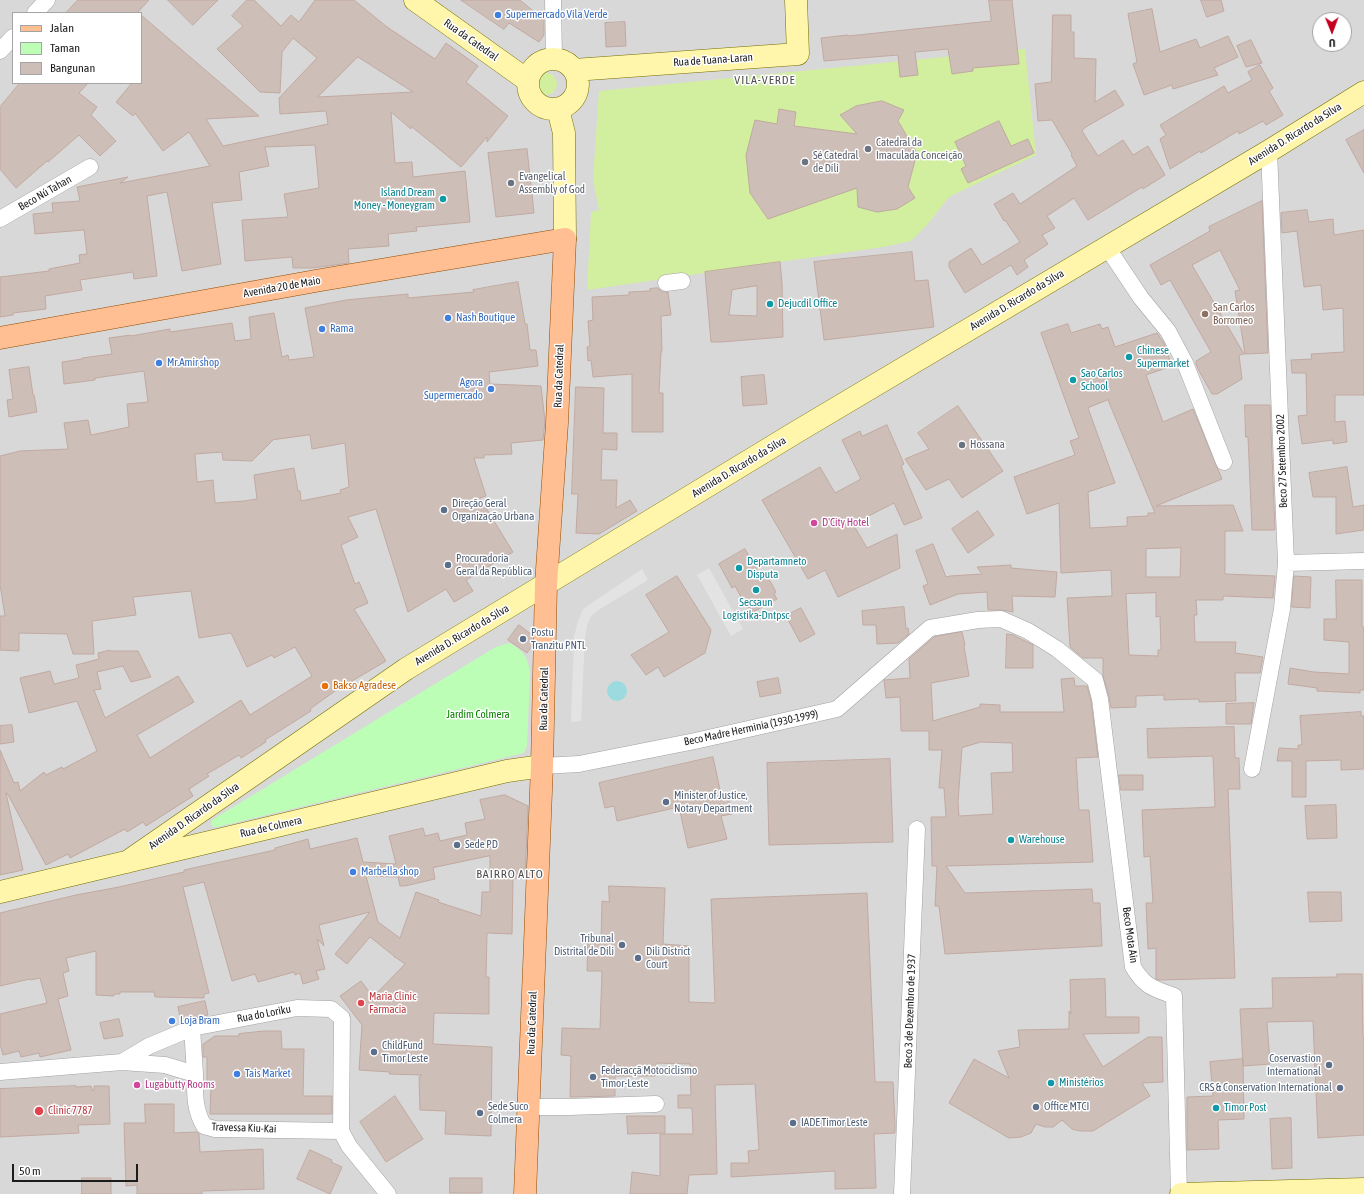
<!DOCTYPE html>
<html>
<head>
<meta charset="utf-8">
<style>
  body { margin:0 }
  #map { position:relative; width:1364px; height:1194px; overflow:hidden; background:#eee7df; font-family:"Asap Condensed",sans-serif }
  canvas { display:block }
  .legend { position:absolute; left:12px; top:12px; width:130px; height:72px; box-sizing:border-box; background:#fff; border:1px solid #a4a4a4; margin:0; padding:5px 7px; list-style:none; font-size:12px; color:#1b1b1b }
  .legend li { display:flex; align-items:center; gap:8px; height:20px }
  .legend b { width:20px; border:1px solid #a4a4a4 }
  .north { position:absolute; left:1312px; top:12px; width:40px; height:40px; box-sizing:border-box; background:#fff; border:1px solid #a4a4a4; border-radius:50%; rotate:179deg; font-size:11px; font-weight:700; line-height:16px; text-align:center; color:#1b1b1b }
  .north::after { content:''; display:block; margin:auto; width:14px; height:18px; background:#c6001f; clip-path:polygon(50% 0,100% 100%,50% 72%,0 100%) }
  .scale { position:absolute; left:12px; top:1164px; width:126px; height:18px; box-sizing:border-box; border:2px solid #1b1b1b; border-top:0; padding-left:5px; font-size:12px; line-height:14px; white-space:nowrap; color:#1b1b1b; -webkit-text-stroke:3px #fff; paint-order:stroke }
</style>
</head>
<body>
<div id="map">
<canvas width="1364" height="1194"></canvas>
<ul class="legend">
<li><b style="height:5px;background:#ffbf93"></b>Jalan</li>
<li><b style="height:11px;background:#bcfeb6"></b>Taman</li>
<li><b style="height:11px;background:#cebeb8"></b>Bangunan</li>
</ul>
<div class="north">U</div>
<div class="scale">50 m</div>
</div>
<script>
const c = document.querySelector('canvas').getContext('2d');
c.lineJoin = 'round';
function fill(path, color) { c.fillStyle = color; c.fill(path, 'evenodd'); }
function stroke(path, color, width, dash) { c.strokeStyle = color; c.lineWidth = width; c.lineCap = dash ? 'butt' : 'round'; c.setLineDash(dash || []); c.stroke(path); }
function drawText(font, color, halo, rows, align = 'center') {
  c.font = font + ' "Asap Condensed",sans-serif'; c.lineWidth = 3; c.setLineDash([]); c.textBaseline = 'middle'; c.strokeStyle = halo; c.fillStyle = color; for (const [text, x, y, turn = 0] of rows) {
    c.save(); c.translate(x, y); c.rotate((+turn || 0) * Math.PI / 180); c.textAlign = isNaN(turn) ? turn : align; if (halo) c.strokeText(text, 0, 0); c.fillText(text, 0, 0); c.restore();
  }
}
const residential = new Path2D(`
  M0,0H1364V1194H0ZM13,13H141V83H13ZM1320,20H1344V44H1320Z`);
const grass = new Path2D(`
  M1025,49L1036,155L949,197L927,225L911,241L883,247L587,290L591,212L599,210L593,179L599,91Z
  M535 84a11 11 0 1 1 22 0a11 11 0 1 1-22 0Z`);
const park = new Path2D(`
  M509,643C524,651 528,657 530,674L527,745L524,753L217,827H213L211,824L212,820L494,648L499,646Z`);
const parking = new Path2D(`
  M709,568L743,629L731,636L697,575Z
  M642,569L648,580L600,609L591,616L587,625L585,637L581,721L571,722L574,637L578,621L583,609Z`);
const water = new Path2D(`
  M607 691a10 10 0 1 1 20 0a10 10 0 1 1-20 0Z`);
const building = new Path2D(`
  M78,0H149L137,13H66Z
  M168,0H218L193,25Z
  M247,0H254L281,26L291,15L299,22L315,0H354L387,27L435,59L446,43L478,66L466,82L508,116L487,142V137L461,167L411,126V129L391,112L395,163L412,162L413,177L465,171L470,222L416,227L417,231L388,234L389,246L348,249L349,263L313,268H293L292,257L245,261L242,220L288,217L284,194L319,188L315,145L265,147L269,166L239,172L242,200L212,203L221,264L182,271L167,192L147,196L157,276L134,279L133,272L80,280L82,290L45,296L46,309L13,313V315L0,317V277L49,271V269L80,263L79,255L87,254L84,230L35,234L33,214L53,212L52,203L80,201L77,187L128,177L120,183L210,166L189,132L163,151L135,113L133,116L116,102L132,83H141V15L259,116L206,119L223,146L328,124L326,111L280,114L279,98L317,58L293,38L282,52L280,93L260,92L217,49L243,26L232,16ZM358,57L413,92L318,97Z
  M461,0H520L544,20V35L539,42L509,23L504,29Z
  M989,0H1012L1019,64L973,68V71L952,74L948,49L915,52L918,75L900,77L898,55L824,61L821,38L848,35V36L991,21Z
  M1201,0H1221L1224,11L1207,17Z
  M1152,9L1160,52L1196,39L1200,48L1228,36L1238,57L1214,68L1218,75L1173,89L1172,85L1144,95L1133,64L1137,62L1128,14Z
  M1053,15H1071V32H1074V58L1096,59L1095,102L1115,90L1124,105L1084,128V129L1082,131L1098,156L1123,140L1133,155L1148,146L1165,175L1143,189L1142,187L1088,220L1074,198L1047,216L1055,228L1042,235L1048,244L1024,260L1028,267L1017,275L1011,265L965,293L949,267V262L971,248L982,265L1020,242L1005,220L1004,221L994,204L1013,193L1020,204L1077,166L1071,155L1072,154L1052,120L1038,121L1035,84L1051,82Z
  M625,22L626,46L606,47L605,23Z
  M1251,40L1262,63L1246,67L1237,46Z
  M1260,65L1273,88L1269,91L1283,115L1266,125L1263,121L1239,134L1238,131L1201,153L1200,151L1170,169L1160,139L1166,135L1160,125L1224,86L1228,93L1252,80L1248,72Z
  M20,83H88L79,93L97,107L91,115L116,141L100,156L79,135L48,162L47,161L16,188L0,169V107Z
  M882,101L904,110L898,121L917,153L908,187L915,198L897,209L877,212L858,207L857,188L768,219L750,193L746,155L755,120L777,124L779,109L796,112L794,126L857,134L840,115L856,106Z
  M999,121L1011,146L1028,139L1034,153L968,183L961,169L966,166L955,142Z
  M1364,130V173L1346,140Z
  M527,149L534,213L496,217L488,153Z
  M1262,201L1268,353L1245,354L1235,291L1240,290L1220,250L1192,265L1244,354L1239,355L1242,379L1217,394H1212L1199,371L1196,364V361L1211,352L1170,280L1161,285L1150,265L1210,231L1209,227Z
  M1307,210L1309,222L1333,219L1334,235L1364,230V395H1335V422L1345,421L1347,442L1333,444V440L1302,444L1298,416L1307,415L1306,373H1292L1291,360L1312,359L1311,354L1344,352L1343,308L1323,310L1321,285L1304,287L1297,231L1282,233L1281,213Z
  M912,252L915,281L928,280L934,327L824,340L814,262Z
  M780,262L782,283L783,337L721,342H711L705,272ZM757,286V316L729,315L732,290Z
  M518,282L525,324H527L530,350H536L538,366L489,372L490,384L541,386L545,421L543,440L511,443L512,454L484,455V458H474L486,496L480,498L513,552L466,580L473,591L454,602L446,589L408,612L376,509L348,517L358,537L341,545L355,584L359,582L368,603L354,609L386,661L335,691L310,709L311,711L265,740L266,742L241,758L239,755L207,774L209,776L189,789L193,796L146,826L143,822L127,832L125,829L70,858L68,854L46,865L7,793H6L23,870L0,875V750L14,783L18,782L20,791L44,772L46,775L62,767L63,769L97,751L77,701L29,713L20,678L50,671L54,684L79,678L76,665L99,659L98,653L110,650V651H138L151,677L131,682L123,666L97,672L101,689L94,690L105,718L178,676L194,702L137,735L150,758L241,700L250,715L312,676L295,647L274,658L272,655L247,667L231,633L199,638L191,591L133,597L136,615L92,621L94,654H73L67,634L19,633V651L0,650V616H5L0,585V456L20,451L68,449L64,423L88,420L91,435L129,427L127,404L148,402L144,371L95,378V380L64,384L62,362L82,359V358L112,354L109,338L131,335V336L170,329V332L232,323L235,341L251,339L249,317L274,313L282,357L288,355L289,360L314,357L305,308L346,300L408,294V298L474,292L473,290ZM310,435L312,449L345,443L349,487L340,490L341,493L301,501L300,491H298L294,468L254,475L257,499L244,501L215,503L213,480L197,482L195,454L222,452L223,460L252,461L273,440Z
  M658,288L662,292H668L671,315L661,316L662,351H661L659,393H663V432H632V374L593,377L591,360L588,361L587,347L590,346L588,321L593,320L592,297L629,295V292L650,291V289Z
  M1068,324L1071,333L1100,324L1102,329L1108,327L1115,347L1157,333L1164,343L1172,366L1146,375L1163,422L1193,409L1222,479L1156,506L1233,505L1243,531H1225V574L1275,576L1273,598L1223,596V600H1196L1197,615H1194L1195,642H1236L1235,653L1263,657L1260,673H1235L1236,701L1199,702V699L1164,700V695L1136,696V707L1111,708L1109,697L1103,676V658H1083L1070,647L1067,598L1112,596L1111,570L1061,573L1059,503L1027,514L1014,477L1075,455L1070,441L1079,438L1041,333ZM1108,400L1155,513H1148V516L1127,517V526L1090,528L1088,492L1115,483L1088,408ZM1181,548L1180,577H1146V549ZM1156,593V617L1160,616L1161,650H1158V656L1129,655L1126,594Z
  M29,367L33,395H34L37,412L9,417L7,400L13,399L9,370Z
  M764,375L767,404L743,406L741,377Z
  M576,387L604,388L603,433H617V450L602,449L601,480H617L616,508L630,500L637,511L599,534L576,533L578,494H572Z
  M1245,405H1270L1275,530H1252L1248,437H1246Z
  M958,406L1003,471L962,498L949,479L926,490L905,459L929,449L918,433Z
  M887,425L904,464L901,466L922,518L904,525L894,503L853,524L867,548L897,534L900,568L838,597L825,570L808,579L762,500L820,467L835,493L861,479L842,440L860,431L862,436Z
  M1347,467L1353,507L1364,505V530L1336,534V497H1313L1309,473Z
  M978,511L994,535L968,553L952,529Z
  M933,544L946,577L950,576L982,574L977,567L1011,565V568L1057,572L1055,597L1012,596L1013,612L1001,610H988L987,592L958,594L930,605L923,586L928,584L916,551Z
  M745,549L760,575L765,572L776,592L774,594L777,599L753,612L749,607L747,608L735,586L732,588L719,564Z
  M677,576L711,630L705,653L664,677L658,667L646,675L631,655L669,632L646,595Z
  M1294,576L1311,577L1310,608L1292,607Z
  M1336,580H1362V627H1364V690H1360V693L1317,691V688L1288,684L1290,668L1314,672L1349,674V642L1324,640V619H1336Z
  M904,607L906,629L908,628L909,634L898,643L877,644L876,625H863L862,611Z
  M801,608L815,634L800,642L786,616Z
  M519,625L532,635V646L527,653L508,640Z
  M962,632L965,645L964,646L969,676L931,683L933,721L980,707V704L1000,705V712H1064L1061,679L1074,678L1075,686H1087L1091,701L1098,757L1076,758L1079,810H1089L1093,862L946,866L965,893L1092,889L1093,903H1100L1102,946L945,954L939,906H935L937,866H932L931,817H946L944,788H939L942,750H929V731H901L900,697L886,698L884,680L910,678L909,659L934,637ZM981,742L1012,743L1013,772L991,773L993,814L959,816L958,802L962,748Z
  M1007,634L1013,635L1033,645V668H1006Z
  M778,678L781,693L760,697L757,682Z
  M1254,703L1251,724H1226V704Z
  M1361,712V716H1364V769L1341,770V760L1306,761V797H1292V761H1277L1279,748L1298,749V745H1302L1300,716Z
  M12,725L14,742L0,744V726Z
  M1234,727L1235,758H1239L1240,789H1228L1235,978L1159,980L1156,979V948L1148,949L1146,903H1153L1150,856L1144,857L1142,810L1215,807L1213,756L1148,758L1147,729Z
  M713,757L722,799L728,797L732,814L721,816L727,839L688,848L679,807L617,821L614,806L605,808L599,783Z
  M890,759L893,842L769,845L767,763Z
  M1119,775H1143V790H1121Z
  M505,795L528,806L525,878H513L512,934L487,933L486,977H489V1014L434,1013L433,1044L492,1047L491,1136L445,1134L446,1111L420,1110L419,1077L422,1075L389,1074L390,1072L359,1070L362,1025L340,996L361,981L373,997L405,964L395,957H394V956L370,937L347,964L335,954L370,912L319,925L324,946L317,939L325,969L316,971L319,979L303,984L300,973L295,975L294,972L258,982L255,974L232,981L204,882L183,887L209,993L204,994V998L155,997L154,992H120V994H114V996L96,995V951L66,958L69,971L63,973L68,996L58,999L71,1050L40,1057L39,1053L21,1057L19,1051L3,1055L0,1044V1014L47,1003L40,978L31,980L30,979L0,986V913L76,895L119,887L184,872V870L275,850V848L308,839L310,849L357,838L363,862L396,864L389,836L423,828L425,836L438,833L440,841L467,835L465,823L485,819L480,800ZM490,856V892H482L481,916L438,902L439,900L416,892L400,938L378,922L366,876L398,877L400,886H405L435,879L433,868Z
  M1336,805L1337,838L1307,839L1305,806Z
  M609,886L665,888L663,944L689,946V1002L715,1003L711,899L867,893L875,1082H893L895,1125V1133L874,1134L876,1188L835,1189V1171L731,1177V1163H749L748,1151L759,1150L755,1084L715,1085L717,1174L689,1175L687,1194H630L632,1172L660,1176V1134H693L692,1108H678V1095H691L690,1064L656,1063L655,1076H615V1096L570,1097L571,1056L561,1055L562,1028L600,1029L602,971H587L588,940H601L602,901L609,902Z
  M1308,892H1341L1342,921L1310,922Z
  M1337,974H1362L1363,1037H1364V1135L1318,1138L1313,1021L1267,1022L1270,1064L1243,1066L1240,1009L1273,1008L1272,978L1337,977Z
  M1105,979L1106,1017H1139V1033L1083,1034L1103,1067L1148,1037H1162L1163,1082L1142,1083L1150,1096L1093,1131H1080L1072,1129L1062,1120L1053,1127H1045L1036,1124L1031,1133L1021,1137L1009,1138L949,1103L974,1059L1009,1078L998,1051L1020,1047L1018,1030L1069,1029V1011L1071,1014L1070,980Z
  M205,1001L208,1015L190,1019L181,1022L178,1007Z
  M119,1019L123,1036L104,1039L100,1023Z
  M264,1031H281L282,1049H304L303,1096H332V1114H210L211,1087H207V1057H203V1044L215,1036H239V1034Z
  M1243,1059L1244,1119L1218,1120L1219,1149L1187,1150V1097L1213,1096L1210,1062Z
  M76,1086V1087L91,1086L92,1090H94V1086H109L110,1124L78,1125L79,1133L0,1137V1089Z
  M395,1096L423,1139L386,1162L360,1122Z
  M145,1104H174V1133L197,1132L199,1134L200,1152L263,1149L264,1189L202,1191V1194H137V1185L126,1186L124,1123H145Z
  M627,1116H665V1133L628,1134Z
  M1291,1118L1292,1168L1272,1169L1270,1119Z
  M310,1150L332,1160L331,1162L342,1167L330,1194L297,1179Z
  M82,1178H111V1194H82Z
  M450,1178H482V1193H450Z`);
const street = new Path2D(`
  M553,0L554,59
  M35,13L47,0
  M0,51L13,37
  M0,219L90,167
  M1107,247L1141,298L1168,331L1185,363L1224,462
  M666,283L682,281
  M1286,563L1364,561
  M542,766L579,764L589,762L695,741L837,709L930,628L978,620L1001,619L1028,631L1057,649L1095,680L1100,699L1133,967C1145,987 1153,988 1174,996L1179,1194
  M1252,769L1282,609L1286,563L1269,151
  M192,1028L195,1074
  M122,1062L165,1065L195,1074C195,1093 194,1109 204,1126L215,1129L341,1131
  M0,1072L122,1062L149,1046L192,1028L297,1008L331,1009L342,1018L341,1131L349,1146L388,1194
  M529,1107H569L656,1104
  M902,1194L917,829`);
const secondary = new Path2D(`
  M415,0L527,80
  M528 84a25 25 0 1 1 50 0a25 25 0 1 1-50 0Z
  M574,70L798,54L796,0
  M558,109L564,133L565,239
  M127,862L406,669L798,431L1269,151L1364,92
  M0,892L507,771L542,766
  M1181,1194L1364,1189`);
const primary = new Path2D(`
  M0,338L321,280L565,239L557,423L546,584L542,766L525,1194`);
const markers = [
  [498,15,4,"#3f7fe0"],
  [868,149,4,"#6b7280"],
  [805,162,4,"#6b7280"],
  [511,183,4,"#6b7280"],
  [443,199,4,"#0f9aa8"],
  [770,304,4,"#0f9aa8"],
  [1205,314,4,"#8d6e63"],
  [448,318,4,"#3f7fe0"],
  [322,329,4,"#3f7fe0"],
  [1129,357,4,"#0f9aa8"],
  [159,363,4,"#3f7fe0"],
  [1073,380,4,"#0f9aa8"],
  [491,389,4,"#3f7fe0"],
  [962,445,4,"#6b7280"],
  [444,510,4,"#5c6f8a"],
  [814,523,4,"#d1479c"],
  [448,565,4,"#5c6f8a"],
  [739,568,4,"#0f9aa8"],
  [756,590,4,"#0f9aa8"],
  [523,639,4,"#5c6f8a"],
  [325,686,4,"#e8710a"],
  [666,802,4,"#5c6f8a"],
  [1011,840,4,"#0f9aa8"],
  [457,845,4,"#5c6f8a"],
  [353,872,4,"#3f7fe0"],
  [622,945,4,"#5c6f8a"],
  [638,958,4,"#5c6f8a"],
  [361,1003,4,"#e0444e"],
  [172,1021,4,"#3f7fe0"],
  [374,1052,4,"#5c6f8a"],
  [1329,1065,4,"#5c6f8a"],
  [237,1074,4,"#3f7fe0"],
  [593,1077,4,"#5c6f8a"],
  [1051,1083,4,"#0f9aa8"],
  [137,1085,4,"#d1479c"],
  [1340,1088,4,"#5c6f8a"],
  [1036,1107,4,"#5c6f8a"],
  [1216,1108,4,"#0f9aa8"],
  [39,1111,5,"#e0444e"],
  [480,1113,4,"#5c6f8a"],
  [793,1123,4,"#5c6f8a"]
];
const shopNames = [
  ["Supermercado Vila Verde",506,15],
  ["Nash Boutique",456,318],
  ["Rama",330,329],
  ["Mr.Amir shop",167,363],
  ["Agora",483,383,"right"],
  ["Supermercado",483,396,"right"],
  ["Marbella shop",361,872],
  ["Loja Bram",180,1021],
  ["Tais Market",245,1074]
];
const streetNames = [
  ["Rua da Catedral",471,40,35],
  ["Rua de Tuana-Laran",713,60,-4],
  ["Avenida D. Ricardo da Silva",1295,134,-32],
  ["Beco Nú Tahan",45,193,-30],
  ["Avenida 20 de Maio",282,287,-10],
  ["Avenida D. Ricardo da Silva",1017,300,-31],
  ["Rua da Catedral",559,376,-88],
  ["Beco 27 Setembro 2002",1282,461,-92],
  ["Avenida D. Ricardo da Silva",739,467,-31],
  ["Avenida D. Ricardo da Silva",462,635,-31],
  ["Rua da Catedral",544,699,-89],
  ["Beco Madre Herminia (1930-1999)",751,728,-12],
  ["Avenida D. Ricardo da Silva",194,816,-35],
  ["Rua de Colmera",271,827,-13],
  ["Beco Mota Ain",1130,935,82],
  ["Beco 3 de Dezembro de 1937",910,1011,-88],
  ["Rua do Loriku",264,1014,-11],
  ["Rua da Catedral",532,1023,-88],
  ["Travessa Kiu-Kai",244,1128,2]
];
const worshipNames = [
  ["Catedral da",876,143],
  ["Imaculada Conceição",876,156],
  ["Sé Catedral",813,156],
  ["de Díli",813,169],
  ["Evangelical",519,177],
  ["Assembly of God",519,190],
  ["Hossana",970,445]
];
const cultureNames = [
  ["Island Dream",435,193,"right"],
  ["Money - Moneygram",435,206,"right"],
  ["Dejucdil Office",778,304],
  ["Chinese",1137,351],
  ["Supermarket",1137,364],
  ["Sao Carlos",1081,374],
  ["School",1081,387],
  ["Departamneto",747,562],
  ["Disputa",747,575],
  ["Secsaun",756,603,"center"],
  ["Logistika-Dntpsc",756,616,"center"],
  ["Warehouse",1019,840],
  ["Ministérios",1059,1083],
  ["Timor Post",1224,1108]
];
const educationNames = [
  ["San Carlos",1213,308],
  ["Borromeo",1213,321]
];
const serviceNames = [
  ["Direção Geral",452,504],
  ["Organização Urbana",452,517],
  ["Procuradoria",456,559],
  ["Geral da República",456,572],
  ["Postu",531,633],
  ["Tranzitu PNTL",531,646],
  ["Minister of Justice,",674,796],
  ["Notary Department",674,809],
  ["Sede PD",465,845],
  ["Tribunal",614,939,"right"],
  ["Distrital de Díli",614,952,"right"],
  ["Dili District",646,952],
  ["Court",646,965],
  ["ChildFund",382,1046],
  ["Timor Leste",382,1059],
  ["Coservastion",1321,1059,"right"],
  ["International",1321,1072,"right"],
  ["Federacçã Motociclismo",601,1071],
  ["Timor-Leste",601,1084],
  ["CRS & Conservation International",1332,1088,"right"],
  ["Sede Suco",488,1107],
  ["Colmera",488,1120],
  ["Office MTCI",1044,1107],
  ["IADE Timor Leste",801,1123]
];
const hotelNames = [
  ["D'City Hotel",822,523],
  ["Lugabutty Rooms",145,1085]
];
const foodNames = [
  ["Bakso Agradese",333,686]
];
const parkNames = [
  ["Jardim Colmera",478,715]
];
const healthNames = [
  ["Maria Clinic",369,997],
  ["Farmacia",369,1010],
  ["Clinic 7787",48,1111]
];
const neighbourhoodNames = [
  ["VILA-VERDE",765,80],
  ["BAIRRO ALTO",510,874]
];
fill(residential, '#d9d8d8');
fill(grass, '#d2ee9f');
fill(park, '#bcfeb6');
fill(parking, '#e3e3e3');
fill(water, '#9bdbe0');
fill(building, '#cebeb8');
stroke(building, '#c1aaa1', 1);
stroke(street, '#a2a2a2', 17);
stroke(secondary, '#746e00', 23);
stroke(primary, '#924b00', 23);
stroke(street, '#fff', 16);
stroke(secondary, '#fff6ac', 22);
stroke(primary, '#ffbf93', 22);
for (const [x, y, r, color] of markers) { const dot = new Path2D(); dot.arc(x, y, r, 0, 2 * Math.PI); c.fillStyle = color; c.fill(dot); stroke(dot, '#fff', 1.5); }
drawText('11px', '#366cbe', '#fff', shopNames, 'left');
drawText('11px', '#1b1b1b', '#fff', streetNames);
drawText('11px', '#5b616d', '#fff', worshipNames, 'left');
drawText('11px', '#0d838f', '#fff', cultureNames, 'left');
drawText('11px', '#785e54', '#fff', educationNames, 'left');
drawText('11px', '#4e5e75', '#fff', serviceNames, 'left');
drawText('11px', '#b23c85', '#fff', hotelNames, 'left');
drawText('11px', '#c56008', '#fff', foodNames, 'left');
drawText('11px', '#0b8002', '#fff', parkNames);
drawText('11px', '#be3a42', '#fff', healthNames, 'left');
c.letterSpacing = '1px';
drawText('12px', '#4e4e4e', '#fff', neighbourhoodNames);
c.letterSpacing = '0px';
</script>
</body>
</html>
